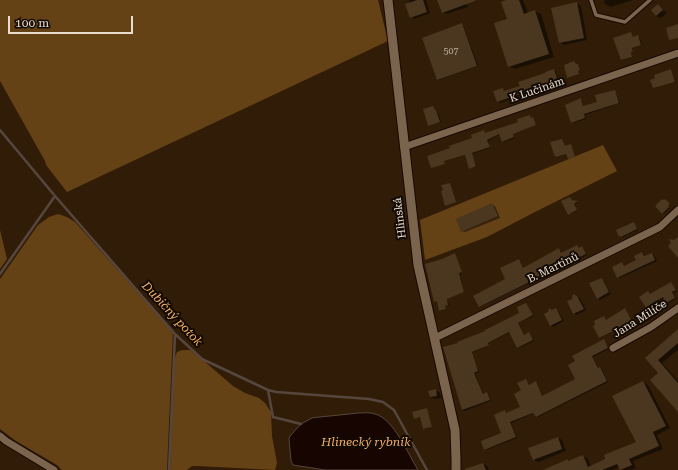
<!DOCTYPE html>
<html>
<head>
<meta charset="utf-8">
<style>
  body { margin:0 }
  #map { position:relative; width:678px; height:470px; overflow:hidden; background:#311d07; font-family:"Roboto Serif",serif }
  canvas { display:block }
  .scale { position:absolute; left:8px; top:16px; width:125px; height:18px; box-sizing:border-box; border:2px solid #eadccf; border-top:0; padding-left:5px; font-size:12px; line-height:14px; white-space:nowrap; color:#eadccf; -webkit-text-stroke:3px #120a03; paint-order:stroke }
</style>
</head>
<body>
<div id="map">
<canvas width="678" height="470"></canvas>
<div class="scale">100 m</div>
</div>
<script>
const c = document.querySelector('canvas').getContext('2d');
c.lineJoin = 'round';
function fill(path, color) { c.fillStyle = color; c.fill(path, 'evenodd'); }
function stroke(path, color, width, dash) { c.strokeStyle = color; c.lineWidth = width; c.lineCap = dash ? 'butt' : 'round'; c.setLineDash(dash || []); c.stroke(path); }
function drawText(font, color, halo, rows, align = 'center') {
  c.font = font + ' "Roboto Serif",serif'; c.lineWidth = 4; c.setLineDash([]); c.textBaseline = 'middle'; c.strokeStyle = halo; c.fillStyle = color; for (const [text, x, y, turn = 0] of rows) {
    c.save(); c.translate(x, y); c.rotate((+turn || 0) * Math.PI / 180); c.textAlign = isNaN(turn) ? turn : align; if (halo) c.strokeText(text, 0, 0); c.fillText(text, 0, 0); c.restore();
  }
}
const green = new Path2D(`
  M0,0H378L388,41L67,192L46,165L45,161L0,81Z
  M603,145L617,171L535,212L487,237L425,260L420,220Z
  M58,214L67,217L75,222L173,332L167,470H62L57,465L16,441L0,429V279L38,225L49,217Z
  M0,230L7,259L0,269Z
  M182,350H190L197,355L233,386L245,393L259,398L265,403L271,412L272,436L277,463L275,470L197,466H192L187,470H170L174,360L177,352Z`);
const water = new Path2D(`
  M359,413C364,413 370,412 375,414C394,419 408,454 418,470H325L293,465L291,461L289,439L290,436L301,424L312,418Z`);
const shadow = new Path2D(`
  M409,0H426L430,13L414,19L411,17Z
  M438,0H465L468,7L447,14L442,12Z
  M510,0H523L528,13L535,11L541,14L554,57L515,69L509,66L508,20Z
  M604,0H633L611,7L605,4Z
  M576,3L581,6L587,40L564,45L560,42Z
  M658,6L667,13L661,18L656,16Z
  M463,25L478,66L439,80L423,38Z
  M631,34L633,38L639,37L642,45L633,48V51L631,52L632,57L622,60H621Z
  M576,65H579L580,70L578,71L579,74L568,78Z
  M554,70L556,71L559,82L500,103L498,101L503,89L506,92L521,87Z
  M671,70L676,82L654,87Z
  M615,91L620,103L585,115L586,119L573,123L572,122L581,99L584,107L598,103Z
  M433,107L435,111H437L441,122L430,125H429Z
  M530,116L531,119H534L536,125L513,134L515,138L503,142L500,134L488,141L490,148L472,154L477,166L470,168L466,155L444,161L445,164L431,167L484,131L486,134L519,122Z
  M572,201L578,202L574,205L577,211L570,214H569Z
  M666,201L670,205L668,207L670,208L663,214L662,213Z
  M492,205L495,206L500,218L465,232L462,231Z
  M634,223L638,230L623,237L619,236Z
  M577,246L579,249L583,248L587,255L480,307L479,306L506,280L520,261L524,269L559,249L562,254Z
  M642,253L646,256L652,254L654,255L657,261L620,278L618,277L622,263L625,266L637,261L635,256Z
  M455,254L462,272L460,273L464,292L447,299L449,305L445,306L446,309L441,311L438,301H435Z
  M602,279L604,281L611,294L600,300L598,298Z
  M671,283L677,291L673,293L676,299L669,303L664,298L648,308L646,307Z
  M577,297L580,298L586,310L576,315L574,313Z
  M526,304L534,316L518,323L524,335L529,333L534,341L519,348L511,332L489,343V345L472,353L479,372L475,374L484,395L488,394L491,401L464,411L462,410L459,344L487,331L521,314Z
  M556,309L558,311L564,321L553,327L551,325L552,311Z
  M626,310L633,323L625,329L623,327L600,338L594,326L604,317L607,321Z
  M678,331V350L662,363L678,381V410L660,373L646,358Z
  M604,340L609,349L593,357L599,369H602L608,382L538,417L535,413L511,423L517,438L486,450L485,449L502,433L505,411L507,414L522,408V391L526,380L530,385L535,382L537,383L543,397L577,380L569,366Z
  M643,382L648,385L670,428L657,435L663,449L633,461L636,468L631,470H621L619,467L612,470H549L568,460L570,461L583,456L588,459L591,467L637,443Z
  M436,390L440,393L441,398L435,399L430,397Z
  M427,409L432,427L425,429L421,418H415Z
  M558,438L562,440L566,451L538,462L534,460Z
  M483,464L487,466L489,470H470Z`);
const stream = new Path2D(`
  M0,130L55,196L175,334L202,359L268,390L276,392L369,399L383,402L394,410L427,470
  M0,274L55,196
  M268,390L273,417L301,424
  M169,470L175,335`);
const building = new Path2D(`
  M417,0H423L427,12L410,18L405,4Z
  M437,0H475V1L442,13Z
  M506,0H519L524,14L535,10L549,54L508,67L494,23L507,19L501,2Z
  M577,2L584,38L559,43L551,8Z
  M658,4L663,10L656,16L651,10Z
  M462,23L477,66L437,80L422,38Z
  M678,24V38L669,40L666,28Z
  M631,32L633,37L638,35L641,45L632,48L633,51L631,52L632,57L621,60L613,38Z
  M574,61L576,64H578L580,70L578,71L579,74L567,78L564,65Z
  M554,69L558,81L497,102L493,91L503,88L504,91L520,86L518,82L545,73V72Z
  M671,69L675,82L653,88L650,80L655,78L654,75Z
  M615,90L619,103L584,114L585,118L571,123L565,105L581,98L583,106L597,102L595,95Z
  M433,106L435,110H436L440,122L428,126L423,109Z
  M530,115L531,118L533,117L536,125L513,134L514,137L502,142L499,134L487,140L490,147L472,153L476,166L469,169L465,155L444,161L445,164L431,168L427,156L450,148L449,146L472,138L471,135L484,130L485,133L518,122L517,119Z
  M562,139L565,146L571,144L575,157L568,159L566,154L555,157L550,142Z
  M450,183L456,202L445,206L441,191L443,190L441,185Z
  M570,197L572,200L578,201L574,204L577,210L568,215L561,201Z
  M662,199L663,200L665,199L670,204L668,206L669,207L662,214L655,206Z
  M492,203L498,216L461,232L456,219Z
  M634,222L637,229L621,237V236L619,237L616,230Z
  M678,237V258L668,246L671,243L669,239L674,240Z
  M577,245L579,248L582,246L586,254L479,307L473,296L505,279L500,268L519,259L523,268L559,248L561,253Z
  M642,252L644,256L652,253L655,260L617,278L612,267L622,262L624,266L636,260L634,256Z
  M455,253L462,272L459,273L464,292L447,299L448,305L445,306L446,309L439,311L437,301L434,302L425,264L442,259Z
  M602,278L609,292L597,299L589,283Z
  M671,282L676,290L672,292L675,298L666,303L663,297L646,308L639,297L648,291L650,294Z
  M573,294L577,296L584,309L573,314L567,301L572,299Z
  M526,303L533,315L518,323L524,335L529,332L533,340L517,348L509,332L488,343L489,345L472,352L478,371L474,373L483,394L487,392L490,400L462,410L443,347L458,343L457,342L485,331V330L519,313L517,307Z
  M549,308L552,310L556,308L562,320L550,326L544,314L548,312Z
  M625,308L633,323L623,329L622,327L599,338L593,326L595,325L594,321L604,316L606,320Z
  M678,329V343L658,360L678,383V412L650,380L658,373L645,358Z
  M604,339L608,348L592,356L598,368L600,367L607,381L536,417L533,413L510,422L516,437L484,450L481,441L501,433L494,415L505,410L506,413L520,407L514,394L521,390L517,383L526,379L529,385L536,381L542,396L575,379L568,365L575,361L572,356Z
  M643,381L666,426L653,432L659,446L629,459L632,465L620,470L617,464L602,470H543L568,459V461L583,455L588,467L605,459L604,455L636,442L612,396Z
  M436,389L437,396L430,397L428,391Z
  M427,408L432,427L423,429L420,417L414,419L412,412Z
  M558,437L562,449L533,460L528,448Z
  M483,463L486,470H465V469Z`);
const service = new Path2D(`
  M591,0L596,15L625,22L650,0`);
const minor = new Path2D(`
  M404,147L678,53
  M435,338L660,227L678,210
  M613,348L651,327L678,308
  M0,436L6,441L54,470`);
const tertiary = new Path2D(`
  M388,0L418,265L455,430L456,459V470`);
const numberNames = [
  ["507",451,51]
];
const streetNames = [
  ["K Lučinám",537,90,-19],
  ["Hlinská",400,218,-97],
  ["B. Martinů",553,268,-26],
  ["Jana Milíče",640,319,-32]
];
const waterNames = [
  ["Dubičný potok",172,314,47],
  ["Hlinecký rybník",366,442]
];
fill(green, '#654116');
fill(water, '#160500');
stroke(water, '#56463e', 1);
fill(shadow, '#0007');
stroke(stream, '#56463e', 2.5);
fill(building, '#4b3620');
stroke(service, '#180700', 5.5);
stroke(minor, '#180700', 9);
stroke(tertiary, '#180700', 11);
stroke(service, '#7b644d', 3.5);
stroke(minor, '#7b644d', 7);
stroke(tertiary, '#7b644d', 9);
drawText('9px', '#c2b2a3', null, numberNames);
drawText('11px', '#eadccf', '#120a03', streetNames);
drawText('italic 12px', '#f6b168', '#120a03', waterNames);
</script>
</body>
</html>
